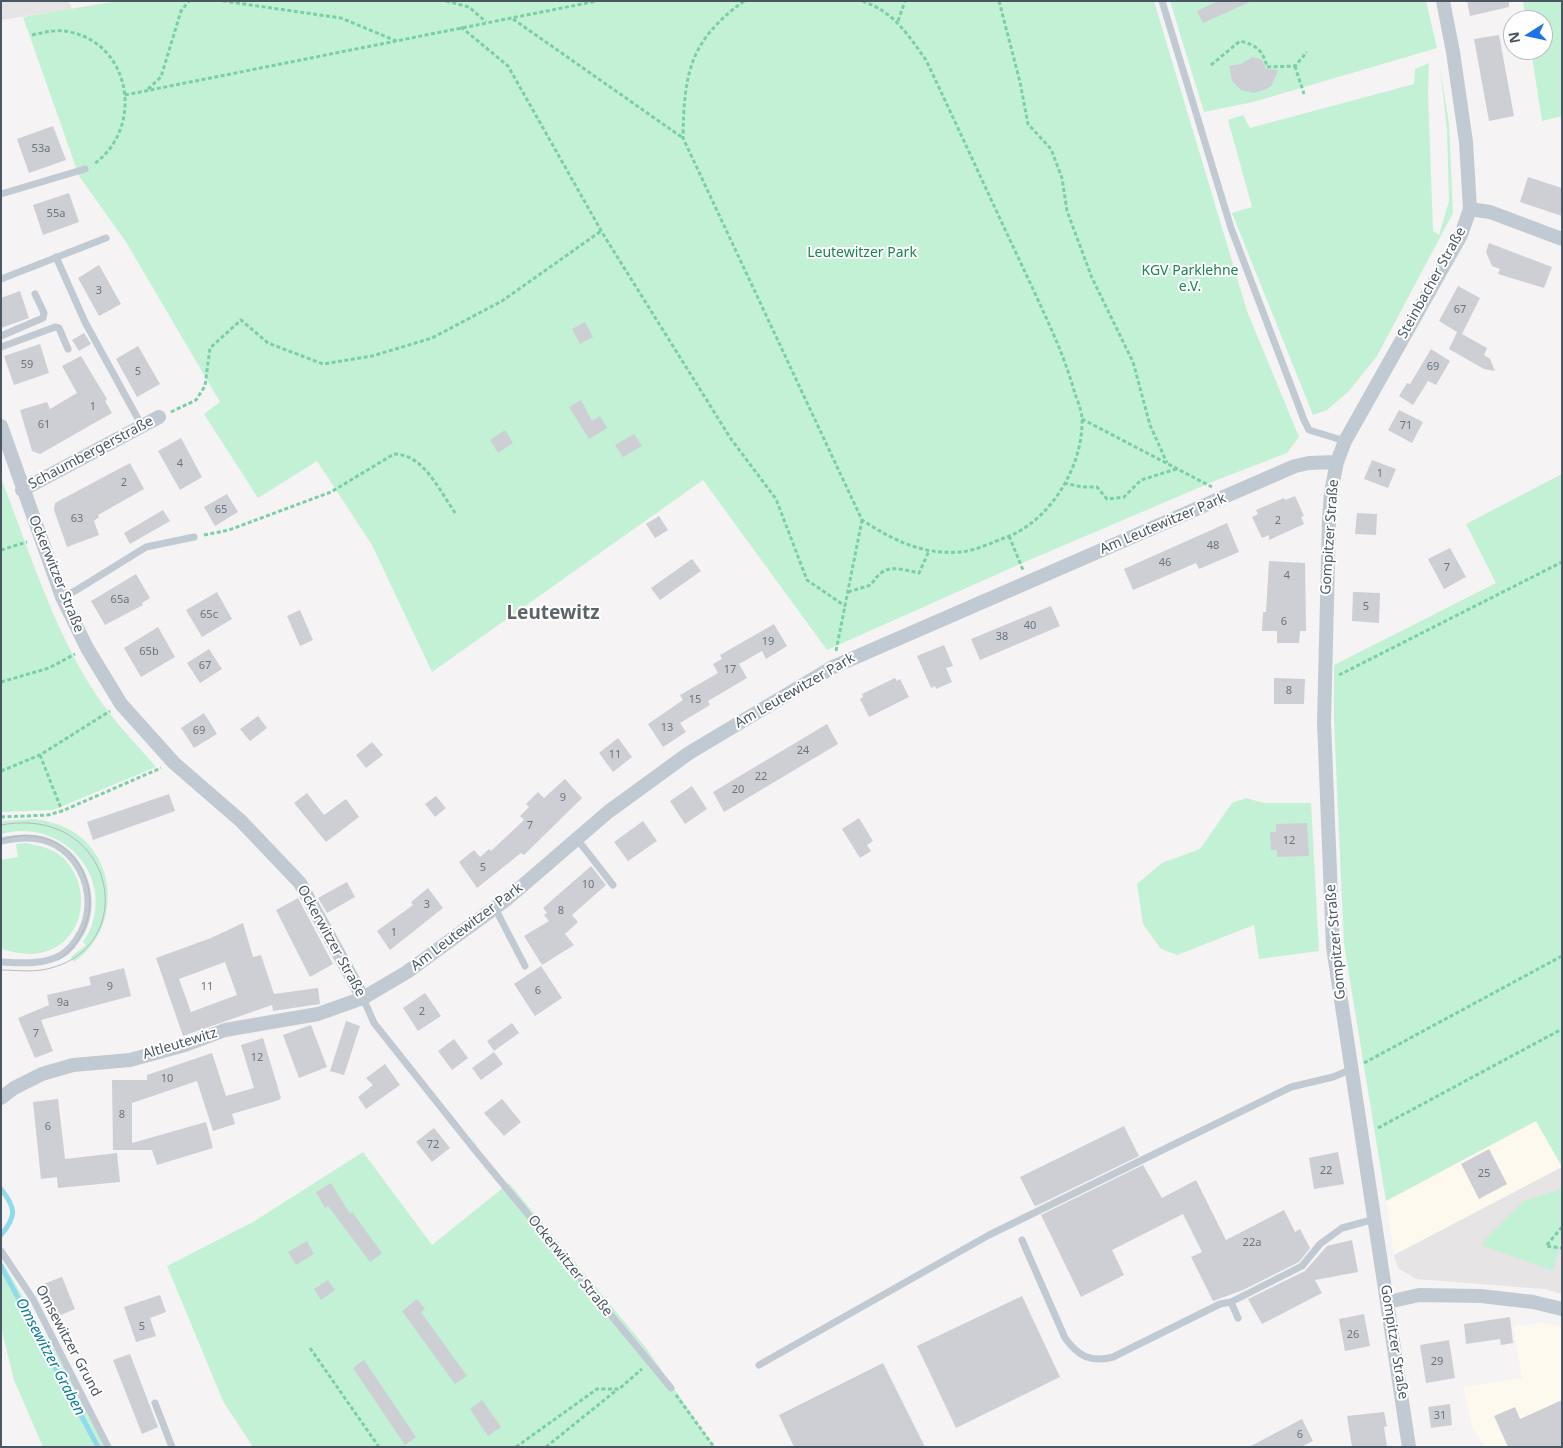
<!DOCTYPE html>
<html>
<head>
<meta charset="utf-8">
<style>
  body { margin:0 }
  #map { position:relative; width:1563px; height:1448px; overflow:hidden; background:#f5f3f3; font-family:"Noto Sans",sans-serif }
  canvas { display:block }
  .frame { position:absolute; inset:0; border:2px solid #4a5661; pointer-events:none }
  .north { position:absolute; left:1503px; top:10px; width:50px; height:50px; box-sizing:border-box; background:#fff; border:1px solid #b7bbc0; border-radius:50%; rotate:260deg; font-size:14px; font-weight:700; line-height:20px; text-align:center; color:#4a5661 }
  .north::after { content:''; display:block; margin:auto; width:18px; height:22px; background:#1a73e8; clip-path:polygon(50% 0,100% 100%,50% 72%,0 100%) }
</style>
</head>
<body>
<div id="map">
<canvas width="1563" height="1448"></canvas>
<div class="frame"></div>
<div class="north">N</div>
</div>
<script>
const c = document.querySelector('canvas').getContext('2d');
c.lineJoin = 'round';
function fill(path, color) { c.fillStyle = color; c.fill(path, 'evenodd'); }
function stroke(path, color, width, dash) { c.strokeStyle = color; c.lineWidth = width; c.lineCap = dash ? 'butt' : 'round'; c.setLineDash(dash || []); c.stroke(path); }
function drawText(font, color, halo, rows, align = 'center') {
  c.font = font + ' "Noto Sans",sans-serif'; c.lineWidth = 4; c.setLineDash([]); c.textBaseline = 'middle'; c.strokeStyle = halo; c.fillStyle = color; for (const [text, x, y, turn = 0] of rows) {
    c.save(); c.translate(x, y); c.rotate((+turn || 0) * Math.PI / 180); c.textAlign = isNaN(turn) ? turn : align; if (halo) c.strokeText(text, 0, 0); c.fillText(text, 0, 0); c.restore();
  }
}
const commercial = new Path2D(`
  M1536,1121L1562,1167L1394,1255L1386,1201Z
  M1543,1323L1562,1327V1447H1485L1473,1430L1463,1387L1522,1378L1513,1326Z`);
const education = new Path2D(`
  M1,1H69L72,9L1,20Z
  M1562,1167V1294L1544,1289L1416,1279L1398,1268L1394,1255Z`);
const green = new Path2D(`
  M117,1H1154L1247,311L1299,437L1287,453L1217,480L1020,564L827,650L703,480L432,672L372,545L317,461L258,498L204,414L220,402L126,242L79,176L23,17Z
  M1170,1H1426L1437,48L1253,102L1204,112Z
  M1523,1H1562V116L1542,121L1531,50H1543V20H1526Z
  M1429,63L1428,93L1433,231L1439,235L1449,201L1447,130L1440,67L1449,124L1453,213L1377,356L1349,391L1327,410L1313,415L1232,213L1252,207L1228,120L1243,115L1250,128L1414,84L1415,69Z
  M1562,474V1167L1536,1121L1386,1201L1344,944L1334,722V665L1496,583L1466,524Z
  M1,478C31,555 56,639 104,706C119,727 139,747 156,767L53,810L1,812Z
  M1246,798L1264,803H1311L1319,951L1259,959L1254,925L1177,955L1161,949L1143,924L1137,884L1162,863L1200,849L1232,803Z
  M34,819C54,822 74,828 88,844C120,880 112,936 74,962L71,957L86,945L83,942C86,937 90,931 92,925C111,868 56,818 1,834V821Z
  M25,843C37,845 52,848 61,856C94,885 86,944 40,953C27,956 14,952 1,949V860L18,857L16,844Z
  M363,1152L432,1245L509,1183L647,1349L714,1447H253L223,1401L167,1266L253,1222Z
  M1562,1189V1236L1553,1271L1480,1245L1524,1201Z
  M1,1260L59,1358L104,1447H43L14,1380L1,1327Z`);
const stream = new Path2D(`
  M1,1189C16,1208 17,1216 1,1235
  M1,1266L98,1447`);
const building = new Path2D(`
  M1218,1H1252L1203,23L1197,11Z
  M1467,1H1509V7L1470,16Z
  M1499,35L1514,116L1489,121L1474,39Z
  M1252,57L1262,60L1266,69L1278,70L1272,85L1267,89L1254,93L1241,90L1236,85L1232,80L1229,66L1241,64Z
  M53,126L66,160L29,173L17,139Z
  M1528,177L1562,188V216L1520,202Z
  M69,193L79,222L43,235L33,205Z
  M1489,243L1552,267L1544,288L1498,274L1500,269L1492,266L1486,252Z
  M99,265L121,304L99,316L78,278Z
  M1458,286L1480,298L1462,334L1487,348L1484,355L1490,359L1495,371L1484,369L1449,349L1457,332L1439,321Z
  M20,291L29,318L1,328V298Z
  M585,322L593,337L580,344L572,329Z
  M84,333L91,344L79,351L72,340Z
  M40,344L49,373L14,385L4,356Z
  M138,346L160,384L137,397L116,359Z
  M1431,349L1450,361L1436,385L1428,381L1413,405L1399,396L1407,383L1410,384Z
  M81,356L107,399L105,401L112,413L40,454L32,451L20,410L47,402L50,409L77,393L62,366Z
  M581,400L592,421L600,416L607,428L589,439L569,407Z
  M1399,410L1423,422L1412,443L1388,430Z
  M505,430L513,443L498,453L490,440Z
  M634,434L642,446L623,457L615,445Z
  M181,438L202,477L180,490L158,451Z
  M1372,460L1396,469L1388,488L1364,479Z
  M130,463L144,489L98,515L99,517L94,521L99,535L67,547L54,510L55,503Z
  M227,494L238,512L215,526L204,507Z
  M1295,496L1304,516L1301,517L1304,524L1269,540V535L1262,538L1252,517L1258,514L1256,510L1284,498L1285,500Z
  M163,510L170,521L130,544L124,533Z
  M1357,513L1377,514L1376,535L1355,534Z
  M659,516L668,530L655,538L646,524Z
  M1227,523L1239,552L1199,569L1196,563L1133,590L1124,569Z
  M1450,548L1466,577L1444,589L1428,559Z
  M692,559L701,571L660,600L651,588Z
  M1269,561L1305,563L1306,631H1300L1299,643H1277V631H1262L1263,612H1266Z
  M136,574L150,598L142,603L143,605L105,625L91,601Z
  M217,592L232,619L202,637L186,610Z
  M1353,592L1380,593L1379,623L1352,621Z
  M1051,606L1060,626L980,660L971,639Z
  M300,610L313,640L300,646L287,616Z
  M774,624L787,646L766,659L762,651L739,664L747,678L708,701L710,705L680,723L686,732L663,747L648,724L683,700L680,695L718,673L713,664L722,659L720,655Z
  M158,627L175,657L141,677L124,648Z
  M944,645L953,666L946,668L952,682L936,689L935,686L931,688L917,656Z
  M209,649L222,669L200,683L187,663Z
  M895,678L897,681L900,679L909,697L869,717L860,699L863,697L862,694Z
  M1274,678L1305,679L1304,704H1274Z
  M204,713L217,734L194,748L181,728Z
  M258,716L267,728L250,741L240,729Z
  M827,724L838,744L724,812L713,792Z
  M618,738L632,757L613,772L599,753Z
  M372,742L383,755L366,768L356,755Z
  M565,779L582,798L524,855L521,853L477,888L459,862L474,850L480,857L489,849L491,851L524,820L520,816L529,807L526,804L538,792L544,798Z
  M692,786L707,809L685,824L670,801Z
  M307,793L324,815L346,799L359,817L326,842L294,803Z
  M169,794L175,811L93,840L87,822Z
  M436,796L446,808L435,817L425,804Z
  M859,818L873,841L867,845L871,851L860,858L842,829Z
  M643,821L657,841L628,861L614,842Z
  M1307,823L1309,856L1277,857V850H1271L1270,832H1276V824Z
  M591,866L606,885L572,915L578,922L565,934L574,945L542,965L524,936L549,921L544,915L547,913L543,908Z
  M347,882L355,897L327,913L318,898Z
  M428,888L443,908L390,950L377,931L413,905L411,902Z
  M298,898L333,964L310,977L276,910Z
  M243,923L253,957L261,955L274,994L318,988L320,1004L273,1011L272,1005L183,1036L156,958L211,938ZM225,962L237,995L191,1012L179,979Z
  M541,966L562,998L535,1016L514,984Z
  M124,968L131,996L41,1020L53,1051L35,1058L18,1018L49,1005L47,995L91,985L89,977Z
  M425,993L441,1016L418,1031L403,1008Z
  M346,1021L360,1026L344,1075L330,1071Z
  M512,1023L519,1033L494,1051L487,1041Z
  M311,1025L327,1067L299,1078L283,1035Z
  M263,1038L281,1098L279,1100L232,1114L235,1124L213,1131L197,1081L132,1103V1143L206,1122L213,1148L157,1165L152,1150H113L112,1080H147V1075L212,1053L226,1096L254,1088L241,1045Z
  M454,1039L468,1058L452,1070L438,1051Z
  M494,1052L503,1064L481,1080L472,1068Z
  M385,1064L400,1085L366,1109L358,1097L373,1085L366,1078Z
  M58,1099L65,1159L117,1153L120,1182L58,1188L57,1177L41,1179L33,1102Z
  M502,1099L521,1122L504,1136L484,1113Z
  M1124,1126L1139,1156L1036,1206L1034,1205L1020,1177Z
  M434,1128L450,1148L432,1162L416,1142Z
  M1489,1149L1507,1184L1479,1199L1461,1164Z
  M1338,1152L1344,1184L1314,1189L1309,1158Z
  M1143,1165L1162,1198L1196,1180L1226,1240L1284,1210L1295,1232L1300,1229L1310,1248L1299,1262L1243,1290L1213,1301L1191,1257L1202,1252L1183,1214L1112,1250L1124,1275L1081,1297L1041,1215Z
  M331,1183L350,1214L352,1212L382,1253L370,1262L328,1206L325,1208L316,1192Z
  M1352,1240L1358,1272L1315,1280L1322,1293L1262,1324L1248,1299L1305,1271L1327,1246Z
  M307,1241L314,1254L296,1265L288,1252Z
  M62,1277L75,1309L54,1318L41,1285Z
  M328,1280L335,1290L321,1300L314,1289Z
  M160,1295L166,1312L150,1318L156,1336L136,1342L124,1307Z
  M1022,1296L1060,1377L956,1428L917,1346Z
  M417,1299L425,1309L421,1312L467,1376L455,1384L402,1311Z
  M1364,1314L1370,1346L1345,1351L1339,1319Z
  M1510,1317L1513,1343L1501,1345L1500,1339L1466,1344L1464,1324Z
  M1449,1340L1455,1378L1426,1383L1420,1345Z
  M130,1354L158,1427L142,1434L113,1360Z
  M364,1360L416,1437L405,1445L353,1368Z
  M883,1363L925,1447H794L779,1415Z
  M482,1400L501,1427L488,1436L470,1409Z
  M1562,1400V1447H1508L1494,1416L1515,1407L1520,1419Z
  M1450,1404L1452,1425L1431,1428L1428,1407Z
  M1384,1412L1387,1426L1384,1427L1387,1447H1352L1347,1416Z
  M1302,1419L1313,1441L1301,1447H1249Z`);
const path = new Path2D(`
  M223,1L341,18L399,42
  M446,1L469,7L486,22
  M744,1C689,41 684,74 683,138L862,520C893,540 922,555 960,552C975,551 993,542 1007,537C1051,520 1083,466 1082,420C1082,411 1078,402 1075,394C1065,357 1049,324 1033,289C997,213 962,136 926,60C908,35 893,10 861,1
  M999,1L1020,82L1028,124L1051,149L1062,178L1067,211L1092,278L1133,362L1150,425L1167,463
  M513,19L683,138
  M898,21L905,1
  M461,27L508,66L603,234L731,439L776,499L807,580L845,606
  M32,35C45,32 57,29 70,32C132,45 144,128 94,164
  M1211,65L1240,41C1256,45 1263,50 1267,67L1295,66L1307,52
  M1295,66L1304,94
  M148,89L161,77L181,11L189,1
  M125,95L597,1
  M171,412L196,400L205,386L210,348L241,320L268,343L323,364L372,356L432,338L502,301L601,231
  M1082,419L1212,487
  M1064,483L1082,487H1097L1107,499L1124,497L1141,480L1176,469
  M204,535L229,530L331,492L394,454C424,454 440,492 456,514
  M1009,536L1023,570
  M1,550L27,542
  M848,592L871,585C884,563 896,568 919,573L929,551
  M836,651L862,520
  M1339,675L1562,562
  M1,682L49,668L75,654
  M40,755L62,811
  M1,771L40,755L110,711
  M1,817L48,815L62,811L161,768
  M1364,1063L1562,956
  M1378,1128L1562,1029
  M1562,1227L1546,1246L1562,1248
  M310,1348L379,1447
  M676,1395L714,1447
  M516,1447L597,1389H619L642,1369
  M546,1447L618,1389`);
const lane = new Path2D(`
  M1162,1L1231,228L1304,420L1309,430L1345,441
  M1,194L85,169
  M56,257L85,322L142,426
  M1,279L106,238
  M1,336L43,318L44,313L35,294
  M1,347L55,327L59,328L68,349
  M62,597L75,591L146,547L194,537
  M577,839L613,885
  M1,841C15,838 29,836 43,840C81,850 99,898 81,932C76,941 70,950 61,955C43,965 21,963 1,962
  M495,908L525,966
  M363,998L374,1023L475,1150L671,1388
  M1022,1240L1065,1338C1078,1356 1091,1363 1113,1357L1220,1304L1231,1302
  M1,1251L33,1299L108,1447
  M1238,1318L1231,1302L1302,1266L1320,1244L1342,1228L1375,1219
  M759,1365L989,1235L1291,1087L1333,1077L1352,1069
  M155,1403L172,1447`);
const street = new Path2D(`
  M1470,209L1490,212L1562,239
  M1,426L62,597L87,648L121,704L174,763L241,821L300,883L363,998
  M22,490L159,417
  M1,1098L14,1088L42,1074L73,1065L130,1060L185,1045L225,1030L318,1014L363,998L407,972L507,899L608,812L689,753L833,667L1295,466L1309,463L1337,462
  M1388,1302L1419,1295L1481,1296L1533,1302L1562,1309
  M1409,1447L1333,947L1324,722L1329,520L1331,492L1337,462L1345,441L1461,235L1470,209L1466,142L1453,52L1443,1`);
const tram = new Path2D(`
  M1,825C114,804 142,944 51,968C35,973 17,970 1,970
  M1,840C79,813 124,914 58,960`);
const numberNames = [
  ["53a",41,149],
  ["55a",56,214],
  ["3",99,291],
  ["67",1460,310],
  ["59",27,365],
  ["69",1433,367],
  ["5",138,372],
  ["1",93,407],
  ["61",44,425],
  ["71",1406,426],
  ["4",180,464],
  ["1",1380,474],
  ["2",124,483],
  ["65",221,510],
  ["63",77,519],
  ["2",1278,521],
  ["48",1213,546],
  ["46",1165,563],
  ["7",1447,568],
  ["4",1287,576],
  ["65a",120,600],
  ["5",1366,607],
  ["65c",209,615],
  ["6",1284,622],
  ["40",1030,626],
  ["38",1002,637],
  ["19",768,642],
  ["65b",149,652],
  ["67",205,666],
  ["17",730,670],
  ["8",1289,691],
  ["15",695,700],
  ["13",667,728],
  ["69",199,731],
  ["24",803,751],
  ["11",615,755],
  ["22",761,777],
  ["20",738,790],
  ["9",563,798],
  ["7",530,826],
  ["12",1289,841],
  ["5",483,868],
  ["10",588,885],
  ["3",427,905],
  ["8",561,911],
  ["1",394,933],
  ["9",110,987],
  ["11",207,987],
  ["6",538,991],
  ["9a",63,1003],
  ["2",422,1012],
  ["7",36,1034],
  ["12",257,1058],
  ["10",167,1079],
  ["8",122,1115],
  ["6",48,1127],
  ["72",433,1145],
  ["22",1326,1171],
  ["25",1484,1174],
  ["22a",1252,1243],
  ["5",142,1327],
  ["26",1353,1335],
  ["29",1437,1362],
  ["31",1440,1416],
  ["6",1300,1435]
];
const parkNames = [
  ["Leutewitzer Park",862,253],
  ["KGV Parklehne",1190,271],
  ["e.V.",1190,287]
];
const streetNames = [
  ["Steinbacher Straße",1432,283,-61],
  ["Schaumbergerstraße",91,453,-28],
  ["Am Leutewitzer Park",1163,524,-23],
  ["Gompitzer Straße",1330,537,-86],
  ["Ockerwitzer Straße",56,574,68],
  ["Am Leutewitzer Park",795,691,-30],
  ["Am Leutewitzer Park",467,927,-37],
  ["Ockerwitzer Straße",331,941,61],
  ["Gompitzer Straße",1336,942,-95],
  ["Altleutewitz",180,1044,-17],
  ["Ockerwitzer Straße",570,1266,51],
  ["Omsewitzer Grund",68,1341,62],
  ["Gompitzer Straße",1394,1342,81]
];
const waterNames = [
  ["Omsewitzer Graben",50,1357,62]
];
const districtNames = [
  ["Leutewitz",553,614]
];
fill(commercial, '#fdf9ef');
fill(education, '#e6e4e5');
fill(green, '#c3f1d5');
stroke(stream, '#90daee', 5);
fill(building, '#cdcfd5');
stroke(path, '#7ad0a6', 3, [4, 2.5]);
stroke(lane, '#c1cad2', 7);
stroke(street, '#c1cad2', 14);
stroke(tram, '#b5b8bd', 1);
drawText('11px', '#6b747e', null, numberNames);
drawText('14px', '#17864f', '#fff', parkNames);
drawText('14px', '#4a5661', '#fff', streetNames);
drawText('italic 15px', '#0c7c9b', '#fff', waterNames);
drawText('bold 19px', '#5f6368', '#fff', districtNames);
</script>
</body>
</html>
